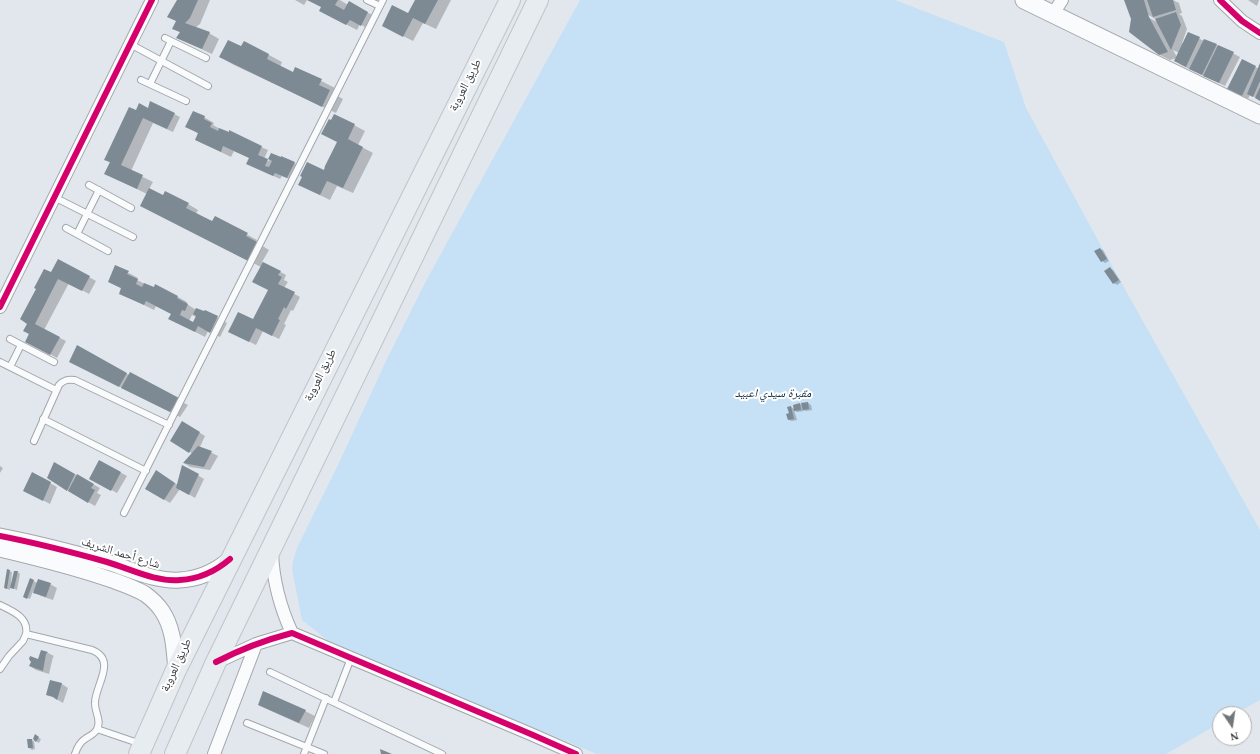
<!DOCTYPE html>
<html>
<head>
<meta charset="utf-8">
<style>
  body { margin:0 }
  #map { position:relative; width:1260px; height:754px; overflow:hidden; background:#e1e7ed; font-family:Georgia,serif }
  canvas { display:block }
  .north { position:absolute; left:1212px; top:706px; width:40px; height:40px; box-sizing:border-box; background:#fff; border:1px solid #aeb0b1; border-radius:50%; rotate:167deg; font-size:11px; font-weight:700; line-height:16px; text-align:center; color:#35393d }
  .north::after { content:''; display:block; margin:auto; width:14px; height:18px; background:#71767b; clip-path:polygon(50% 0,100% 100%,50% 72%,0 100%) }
</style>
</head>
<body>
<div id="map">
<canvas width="1260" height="754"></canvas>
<div class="north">N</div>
</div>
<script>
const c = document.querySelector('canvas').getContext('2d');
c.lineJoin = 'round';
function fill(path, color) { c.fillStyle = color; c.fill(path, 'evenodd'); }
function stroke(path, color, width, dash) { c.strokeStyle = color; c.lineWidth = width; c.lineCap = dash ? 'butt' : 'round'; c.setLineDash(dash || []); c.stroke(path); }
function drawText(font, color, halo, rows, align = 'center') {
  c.font = font + ' Georgia,"Noto Naskh Arabic",serif'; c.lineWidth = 4; c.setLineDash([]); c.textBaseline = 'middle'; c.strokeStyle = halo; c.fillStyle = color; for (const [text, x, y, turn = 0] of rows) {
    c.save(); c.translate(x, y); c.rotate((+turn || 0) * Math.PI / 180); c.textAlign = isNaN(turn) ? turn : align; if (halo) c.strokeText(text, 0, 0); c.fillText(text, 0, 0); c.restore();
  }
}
const green = new Path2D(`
  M580,0H895L1004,42L1026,108L1112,266L1260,530V700L1235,714H1220V723L1166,754H597L336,647L302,620L292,569L293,561L297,548L337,467L387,359L426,281Z`);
const shadow = new Path2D(`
  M178,0H210L200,24L195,28L209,33L219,39L212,54L188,43L181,33L174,29L177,21Z
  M295,0H307L304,5Z
  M308,0H340L348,5L349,3L378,18L371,31L360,24L357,30L330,16L322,7Z
  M416,0H451L436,29L423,23L413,41L393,31L408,15Z
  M1126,0H1173L1179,3L1182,13L1179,14L1182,16L1187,29L1182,43H1183L1188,33L1204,41L1219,46L1240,57L1225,86L1181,65L1176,58L1170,60L1160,55L1132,19ZM1145,13L1157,20V22L1144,15ZM1173,50L1179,53L1177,57Z
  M1248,0H1259L1257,6Z
  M242,47L269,55L282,62L280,67L293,73L296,68L335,88L332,93L343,99L335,115L365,131L358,145L373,153L353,193L337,186L330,200L309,190L324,171L338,143L332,121L336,113L234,65L220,57Z
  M1242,60L1259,69L1260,66V100L1250,95L1248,99L1235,92Z
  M147,108L174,114L180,117L173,132L153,123L131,171L153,182L149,189L163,196L188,204L198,210L196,214L213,222L215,217L257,240L256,242L269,250L262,262L286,275L284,280L288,282L284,288L300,297L293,311L291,310L284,324L286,325L279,339L263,331L256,345L236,335L254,320L269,290L261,267L151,211L147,194L116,179L111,163L105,160L136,111Z
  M204,117L214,123L213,125L222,130L268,150L264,159L269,161L272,154L294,163L301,166L294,181L282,176L280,179L254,167L250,158L234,151L231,157L196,140L199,134L186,126Z
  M1100,249L1103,250L1109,261L1105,263L1102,261Z
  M116,266L138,278L137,280L145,284L178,297L187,302V304L196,310L204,313L205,311L227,323L220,337L208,331L205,337L180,324L172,314L156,306L154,310L120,293L122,289L109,282ZM192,315L196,317L193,323L189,321Z
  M1110,268L1113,270L1121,282L1117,285L1114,283L1106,271Z
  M51,274L89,277L96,281L89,294L69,283L44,330L66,341L57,358L26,341Z
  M77,347L129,375L188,405L180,417L80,367Z
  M808,403L811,405L812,410L806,411L803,410L804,411L797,412L794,410L797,420L792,421L789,420L791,407L794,409L800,404L803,406Z
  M182,422L205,436L200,447L218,456L210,470L190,467L184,463L193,454L171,440Z
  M100,461L127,476L117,493L90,478Z
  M54,463L100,488L97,493L101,495L95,506L67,490Z
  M0,466L3,468L0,473Z
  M183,466L204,479L195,498L180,489L170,503L147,489L162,475L178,485Z
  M33,473L57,487L50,504L31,494Z
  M9,571L12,572L11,583L12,584L18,572L20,574L17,590L10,587V590L5,588Z
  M33,581L38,583L50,584L57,588L53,600L41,596L33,591L30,599L25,597Z
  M41,651L48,653L54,656L53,657L49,674L36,670L30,666L32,662L39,660Z
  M51,681L62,684L68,688L63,703L48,694Z
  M259,705L305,711L315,716L309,728L269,710Z
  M35,736L41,739L39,743L34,740Z
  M31,740L34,741L35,749L32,750L29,748Z`);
const building = new Path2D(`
  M177,0H198L190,18L185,23L210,32L202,49L176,38L180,32L172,29L176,21L167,17Z
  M307,0H338L335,5L344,10L349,1L368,12L361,26L350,20L346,25L319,11L321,7Z
  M415,0H438L425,24L413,18L403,37L382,26L392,5L408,13Z
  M1124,0H1144L1149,17L1168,52L1159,55L1129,32L1131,19Z
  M1147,0H1173L1176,10L1153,17Z
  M1176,12L1181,25L1171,50L1155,19Z
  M1188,32L1200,37L1186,67L1174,61Z
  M1204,39L1217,44L1202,75L1189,69Z
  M228,40L241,46L244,41L269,54L267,59L293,72L295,67L322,79L319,85L330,90L322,107L219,57Z
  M1218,45L1234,52L1219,83L1203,76Z
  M1242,59L1256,66L1242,96L1227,89Z
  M1260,63V81L1253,97L1247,94Z
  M1260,87V101L1255,98Z
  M150,101L175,113L167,129L143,118L121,165L143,175L137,189L104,174L110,162L104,160L129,107L136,110L139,103L148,108Z
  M193,111L205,116L204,119L212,123L210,127L218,131L219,128L229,132V130L262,146L258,155L268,159L271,153L281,157V156L295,162L287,178L275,173L273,176L246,164L249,158L223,146L221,152L195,140L198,133L185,127ZM268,159L272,161L269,167L265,166Z
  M334,114L355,124L348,139L363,147L343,188L327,181L320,195L298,185L302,177L300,176L307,162L324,170L325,166L337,142L321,134L329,119L331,120Z
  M149,188L163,195L165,191L189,203L186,208L212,221L215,216L248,233L246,236L259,243L250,262L140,206Z
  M1100,248L1107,259L1101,262L1094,251Z
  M58,259L90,276L82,291L58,279L35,324L60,337L50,355L25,342L29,334L23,331L27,324L20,319L36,289L34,288L44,269L51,272Z
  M263,262L281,271L278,275L282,277L278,284L295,292L286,309L284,307L278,319L280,320L272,336L256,328L249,342L228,332L238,312L253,319L268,290L252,282Z
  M115,265L129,271L127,274L138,279L136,284L142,287L144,283L154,287L155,284L178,296L177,298L188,304L185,311L182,310L180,315L193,322L196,316L193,314L196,308L204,311L205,310L218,316L210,333L198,326L195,332L168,319L171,314L146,301L144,305L119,294L121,288L108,282Z
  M1110,267L1119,280L1113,284L1104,271Z
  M77,345L127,373L119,387L69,362Z
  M130,372L179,398L170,412L121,388Z
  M808,402L809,409L803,410L801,403Z
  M800,403L801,410L794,411L793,405Z
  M791,406L794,419L788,420L786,414L789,413L787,407Z
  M182,421L200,432L189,453L170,441Z
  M198,446L212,451L204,467L183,463Z
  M99,460L121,472L111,491L89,479Z
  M54,462L75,474L67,491L47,478Z
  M182,465L199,474L189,495L176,488Z
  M156,470L175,483L164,500L145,489Z
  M32,472L51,482L43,501L23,491Z
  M77,474L94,484L91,488L95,490L88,503L68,491Z
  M7,569L10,570L7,589L4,588Z
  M14,571H18L14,589L10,588Z
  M30,578L34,580L27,599L23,597Z
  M38,579L51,583L46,597L33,593Z
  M41,650L48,652L46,654L43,671L29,666L31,662L29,659L30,656L38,659Z
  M50,680L62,683L57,700L53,697L46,695Z
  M263,691L306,710L299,723L258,705Z
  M35,734L39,737L36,742L33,739Z
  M27,739H32L33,748H28Z
  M380,749L392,754H381Z`);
const service = new Path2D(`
  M367,0L380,6
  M165,38L206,58
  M130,44L208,86
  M141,80L186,101
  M150,84L171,41
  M89,185L131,208
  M54,197L133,237
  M66,228L108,251
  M77,234L99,190
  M10,339L54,362
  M0,362L56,390
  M10,367L21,345
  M43,419L146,471
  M34,441L59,385C64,380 68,379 75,380L169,425
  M124,513L383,0
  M0,605C13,611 29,618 26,634
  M0,669L9,656L23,641L26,634L92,650C117,660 96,684 95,702C94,711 102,720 97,729C95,734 89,736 85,739C80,742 77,748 75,754
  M270,672L442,754
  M334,702L351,658
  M247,723L324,754
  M97,729L141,744
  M304,754L326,698`);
const minor = new Path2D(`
  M1220,0L1242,21L1260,33
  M1053,14L1062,0
  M0,307L152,0
  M272,552C273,581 280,607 292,633
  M217,662L256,644L292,633L533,735L576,754
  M214,754L256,644`);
const tertiary = new Path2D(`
  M0,536C36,543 71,552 107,562C131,569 155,582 180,580C199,579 216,571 230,559
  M0,549C38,558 75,567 112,580C123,584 135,588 145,594C152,599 158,605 162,611C174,629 174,650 176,670`);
const secondary = new Path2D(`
  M1024,0L1260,115`);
const trunk = new Path2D(`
  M139,754L176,670L510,0
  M175,754L216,662L538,0`);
const cycleway = new Path2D(`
  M1220,0L1242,21L1260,33
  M0,307L152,0
  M0,536C36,543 71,552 107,562C131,569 155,582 180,580C199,579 216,571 230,559
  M216,662C241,649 265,640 292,633L533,735L576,754`);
const streetNames = [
  ["طريق العروبة",467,86,-63],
  ["طريق العروبة",322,376,-63],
  ["شارع أحمد الشريف",120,555,17],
  ["طريق العروبة",178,666,-65]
];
const parkNames = [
  ["مقبرة سيدي اعبيد",773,395]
];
fill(green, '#c6e0f5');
fill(shadow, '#0003');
fill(building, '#7e8a93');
stroke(service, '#a2a7ab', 8);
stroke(minor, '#a2a7ab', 14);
stroke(tertiary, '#a2a7ab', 17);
stroke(secondary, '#a2a7ab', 19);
stroke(trunk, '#c1c3c7', 22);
stroke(service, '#fafbfc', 6);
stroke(minor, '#fafbfc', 12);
stroke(tertiary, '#fafbfc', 15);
stroke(secondary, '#fafbfc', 17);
stroke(trunk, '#e6ecf0', 20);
stroke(cycleway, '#d6006c', 6);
drawText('12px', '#35393d', '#fff', streetNames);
drawText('italic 12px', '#132f43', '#fff', parkNames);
</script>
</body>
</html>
